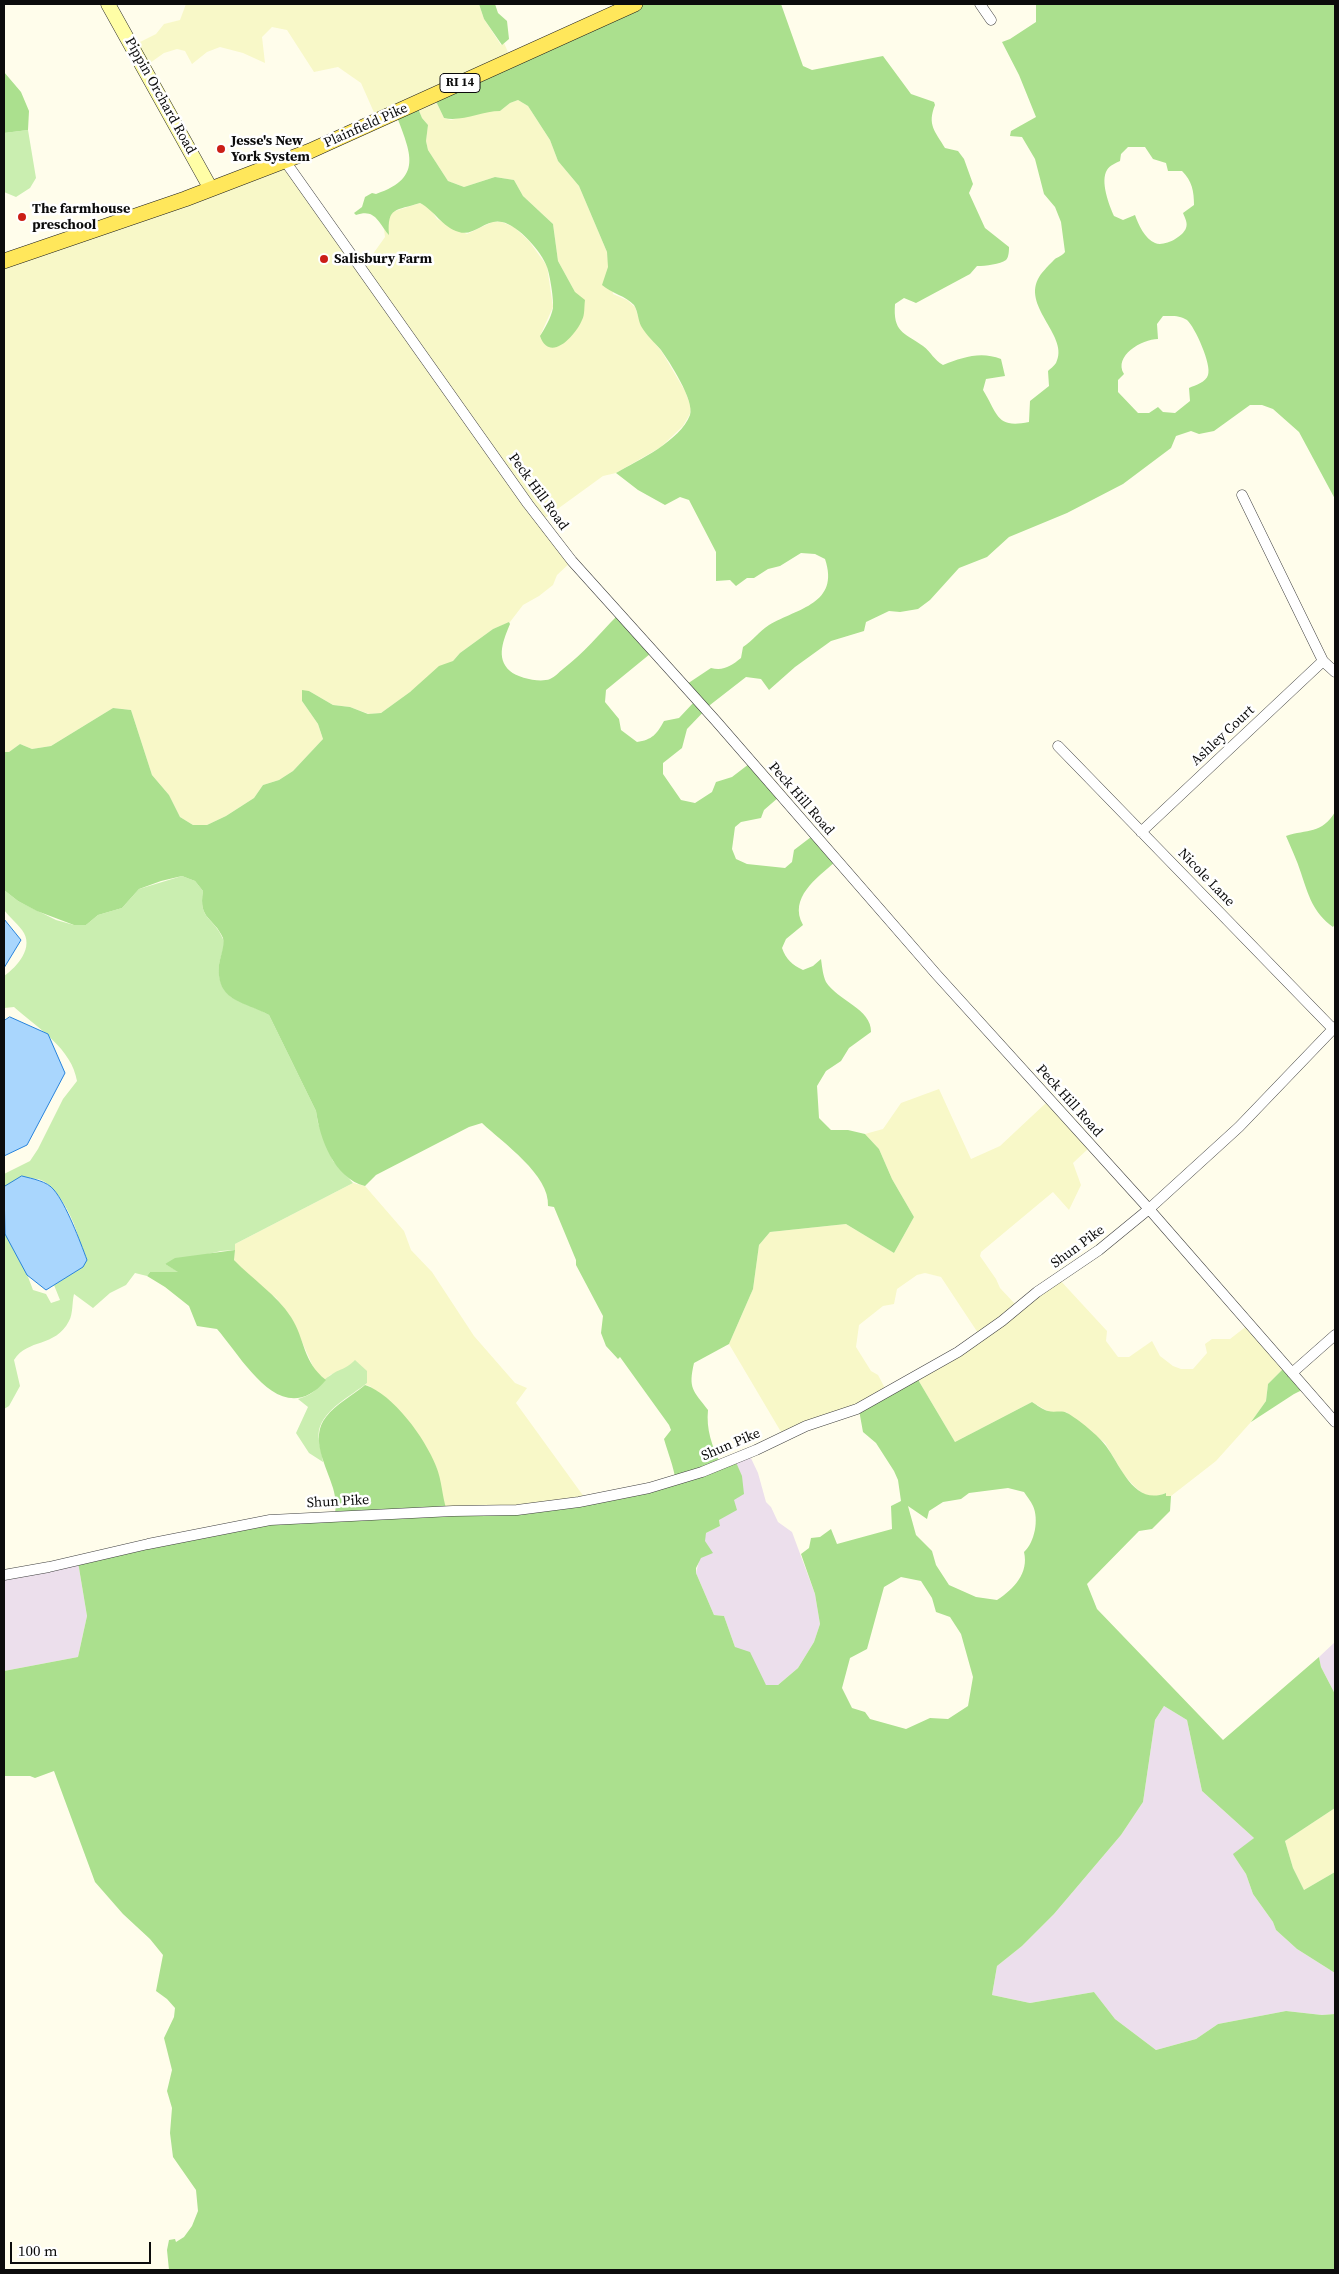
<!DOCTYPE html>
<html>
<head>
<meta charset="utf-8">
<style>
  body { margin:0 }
  #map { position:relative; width:1339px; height:2274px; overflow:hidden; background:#fffdeb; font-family:"Source Serif 4",serif }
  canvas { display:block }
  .frame { position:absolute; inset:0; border:5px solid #0c0c0c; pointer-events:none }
  .scale { position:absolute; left:10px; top:2242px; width:141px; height:22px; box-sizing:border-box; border:2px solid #0c0c0c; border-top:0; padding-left:6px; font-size:15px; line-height:18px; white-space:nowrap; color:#0c0c0c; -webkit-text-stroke:4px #fff; paint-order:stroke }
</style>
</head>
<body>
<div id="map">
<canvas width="1339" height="2274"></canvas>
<div class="frame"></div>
<div class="scale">100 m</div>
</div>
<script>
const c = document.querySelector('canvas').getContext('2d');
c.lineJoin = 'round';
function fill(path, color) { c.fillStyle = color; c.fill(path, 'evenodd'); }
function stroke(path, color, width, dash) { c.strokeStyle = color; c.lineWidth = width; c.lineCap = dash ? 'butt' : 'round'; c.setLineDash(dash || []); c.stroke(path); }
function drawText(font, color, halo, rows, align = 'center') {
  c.font = font + ' "Source Serif 4",serif'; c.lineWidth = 5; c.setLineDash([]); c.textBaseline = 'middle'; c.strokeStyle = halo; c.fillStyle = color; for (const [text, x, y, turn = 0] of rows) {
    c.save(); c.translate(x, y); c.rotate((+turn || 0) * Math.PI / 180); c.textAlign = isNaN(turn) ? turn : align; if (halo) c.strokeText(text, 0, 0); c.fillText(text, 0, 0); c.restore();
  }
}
const industrial = new Path2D(`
  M749,1454L758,1473L766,1502L771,1507L778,1522L792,1532L815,1594L820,1624L814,1642L798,1668L778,1685H766L735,1647L724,1616L714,1615L696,1573L706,1533L720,1526L719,1520L733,1500L735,1460Z
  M78,1562L87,1616L78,1657L4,1671V1575Z
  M1335,1642V1694L1321,1667L1319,1657Z
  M1164,1706L1187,1720L1202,1791L1254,1838L1234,1856L1246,1874L1253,1894L1273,1922L1276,1930L1297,1949L1335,1973V2014L1322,2015L1286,2011L1218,2024L1196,2039L1156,2050L1115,2019L1094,1992L1030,2003L992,1995L997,1966L1022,1946L1054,1914L1121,1835L1143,1802L1155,1720Z`);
const farmland = new Path2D(`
  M186,4H479L484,19L501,45L504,43L511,59L433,95L444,118L451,120L487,111H500L510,103L518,100L528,106L550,140L558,161L579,186L607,252L613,294L627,300L635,307L642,327L662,352L685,391L691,407L690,414L683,426L661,447L616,473L603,476L541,521L572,561L557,575L553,585L539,596L523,605L510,622L493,629L460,653L453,661L381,713L369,714L350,707L333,705L309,691L302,701L318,724L323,739L293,771L279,780L263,785L254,798L226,816L207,825H193L180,817L169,795L152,775L131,710L113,708L51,746L32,749L20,744L9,752H4V261L285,161L363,268L385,237L384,229L388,234V219L392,212L420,203L430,208L437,219L467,234L492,222H502L514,227L529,241L547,266L553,307L540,336L575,292L558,261L553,224L523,196L514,180L495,177L464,187L448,181L428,150L426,141L428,125L422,118L415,101L376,117L361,83L338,67L314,72L287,30L272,27L262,37L265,63L243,53L220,47L207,52L192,64L185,51L177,49L164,53L147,65L136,44L156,34L164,24L180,20Z
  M939,1089L971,1159L1000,1146L1047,1102L1090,1147L1073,1163L1081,1185L1069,1210L1053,1192L981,1252L980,1256L996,1279L1000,1288L1016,1305L1059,1279L1107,1331L1106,1341L1118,1357H1129L1152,1341L1160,1356L1173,1366L1181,1369H1193L1207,1353L1205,1344L1212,1339H1230L1248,1325L1284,1368L1268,1384L1266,1401L1251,1422L1216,1461L1171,1496H1166V1493L1158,1496H1146L1135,1487L1124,1475L1105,1443L1066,1412H1049L1032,1402L955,1442L917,1378L980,1336L941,1277L925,1273L917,1275L897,1289L894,1304L883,1306L859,1325L856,1347L871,1371L878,1375L887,1392L784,1437L729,1344L753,1289L759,1245L770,1232L846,1224L894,1253L914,1217L892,1179L879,1149L865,1134L883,1129L901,1103Z
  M353,1183L365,1186L404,1231L411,1250L432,1272L474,1336L515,1383L527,1388L516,1403L587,1501L446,1511L436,1466L370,1386L365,1385L367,1383L346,1369L330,1375L326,1380L315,1371L291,1317L276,1298L253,1280L234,1260L235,1244Z
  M1335,1808V1872L1304,1890L1293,1868L1285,1841Z`);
const green = new Path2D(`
  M28,130L36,178L30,188L16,197L4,192V133Z
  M182,876L195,881L203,891C198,920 214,917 223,939C226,946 220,957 219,965C217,1004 246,1000 269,1015L316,1111L318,1123L333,1161L353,1183L235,1244V1250L221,1251L165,1264L179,1272H150L147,1276L135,1273L126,1285L110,1293L93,1308L74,1294C72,1302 73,1314 69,1321C55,1348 28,1338 14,1360L20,1386L9,1406L4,1409V1227L25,1269L33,1290L46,1294L51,1303L60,1300L54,1285L74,1272C76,1265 80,1256 80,1249C81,1231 57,1181 37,1179C26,1177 13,1184 4,1189V1174L30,1161L38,1149L63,1099L77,1081C72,1049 38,1028 14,1007L4,1008V976C17,967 35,947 22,930C17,923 9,917 4,910V890L18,901L56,920L74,925H86L98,915L122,908L139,889Z
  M355,1360L367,1371V1383C351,1396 324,1409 319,1430C317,1439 322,1452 323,1462L309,1453L296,1433L308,1407L298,1399C320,1393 316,1384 331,1375C341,1368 345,1370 355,1360Z`);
const forest = new Path2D(`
  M479,4H495L498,13L507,21L509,39L502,45L484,19Z
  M630,4H781L803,66L812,70L883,56L911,94L934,102L935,105C927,125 935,131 945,148L958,151L964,159L973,184L969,193L985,228L1009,247C1009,250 1009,257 1006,260C1000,264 986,266 977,266L970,274L916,303L904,298L895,304C893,332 903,332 923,346C931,352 934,360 943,365C963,357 981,351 1001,359L1005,376L986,379L983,390C998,414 996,429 1029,422L1030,401L1049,386L1048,371C1050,369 1054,366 1056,363C1070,337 1023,308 1038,279C1041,273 1048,266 1053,261C1056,257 1061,257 1065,252L1061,222L1055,207L1044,194L1035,159L1022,137L1010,136L1011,131L1036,117L1019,75L1002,42L1010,39L1036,22V4H1335V499L1299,432L1273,409L1262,405H1250L1214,431L1199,434L1191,431L1176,436L1171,448L1123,484L1067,513L1009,537L987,557L959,568L930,600L918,609L900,612L889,611L866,622L864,631L831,641L795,667L769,690L761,679L746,677L710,705L687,729L682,748L663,763V774L681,800L695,803L712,792L716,782L732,777L749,764L779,797L764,810L761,818L741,822L735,827L732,849L736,859L747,864L785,868L792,862L794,850L811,837L835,862C817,878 788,898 803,925L786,939L782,948C786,959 792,965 803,970L813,966L821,959C822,966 823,976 826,982C837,1000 872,1009 871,1032L849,1048L841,1061L826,1071L817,1086L819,1118L831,1130H848L865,1134L879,1149L892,1179L914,1217L894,1253L846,1224L770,1232L759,1245L753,1289L729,1344L694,1363C688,1389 693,1390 708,1410C706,1429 712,1446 720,1463L735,1460L742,1476L744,1494L734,1500L737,1510L719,1520L720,1526L706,1533L705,1541L713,1553L701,1558L696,1568V1573L714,1615L724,1616L735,1647L750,1652L766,1685H778L798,1668L814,1642L820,1624L815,1594L801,1554L809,1548L811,1538L820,1537L831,1529L837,1544L892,1529L891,1506L901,1501L898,1480L894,1471L876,1443L863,1432L859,1410L917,1378L955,1442L1032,1402C1037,1405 1043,1410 1048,1411C1054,1413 1062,1410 1067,1413C1077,1418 1100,1437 1106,1446C1121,1466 1134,1506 1166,1493V1496H1171L1170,1511L1152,1529L1139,1531L1087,1584L1097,1609L1223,1740L1319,1657L1321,1667L1335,1694V1808L1285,1841L1293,1868L1304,1890L1335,1872V1973L1297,1949L1276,1930L1273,1922L1253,1894L1246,1874L1234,1856L1233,1854L1254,1838L1202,1791L1187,1720L1164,1706L1155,1720L1143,1802L1121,1835L1054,1914L1022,1946L997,1966L992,1995L1030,2003L1094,1992L1115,2019L1156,2050L1196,2039L1218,2024L1286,2011L1322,2015L1335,2014V2270H169L167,2250L169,2240L175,2239L176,2242L184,2237L192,2226L198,2211L196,2190L173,2157L170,2133L172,2108L167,2091L172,2070L164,2038L174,2017L175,2008L167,1999L156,1991L163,1955L150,1939L123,1914L95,1882L54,1771L35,1778L30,1776H4V1671L78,1657L87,1616L78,1562L270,1521L335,1515C336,1506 336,1498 333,1488C327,1467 309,1438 326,1417C336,1404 352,1396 365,1385C393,1394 425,1438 436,1466C442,1480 442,1497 447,1511H520L676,1481C673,1465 668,1453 664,1439L671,1430L669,1425L620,1357L618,1359L606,1346L601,1333L603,1316L576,1265V1260L554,1207L548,1206C550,1175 503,1143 482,1123L469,1127L376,1175L365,1186C334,1178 320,1139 316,1111L269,1015C245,1001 216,1003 219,965C220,957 225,946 223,938C214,917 198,920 203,891L195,881L182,876L161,881L139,889L122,908L98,915L86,925H74L37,911L18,901L4,890V752H9L20,744L32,749L51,746L113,708L131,710L152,775L169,795L180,817L193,825H207L226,816L254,798L263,785L279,780L293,771L323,739L318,724L302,701V690L309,691L333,705L350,707L368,714L381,713L410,692L439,666L453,661L460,653L493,629L509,622L510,624C504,639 495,658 510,671C518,678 540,683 550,679C555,677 559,672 563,669C584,653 599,634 618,615L650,654L606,690L605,702L619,719L621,730L637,742C652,740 657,734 664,721L679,718L695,701L687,684L711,668C724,671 731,666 741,658L743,647C754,640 758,632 769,625C798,608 840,604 825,559L815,554L801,553L780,566L768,569L754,578H747L736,586L730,580L716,581V552L689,500L680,497L665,505L638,490L616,473C639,460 680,441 690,415C695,401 669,361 661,350C655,343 646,335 641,326C638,320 638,311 634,305C626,296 611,293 602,285L608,267L607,252L579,186L558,161L550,140L528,106L518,100L510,103L500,111C482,111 462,122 444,118L433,95ZM1128,147H1145L1153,159L1166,163L1168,171H1182C1192,181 1194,191 1194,205L1183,213C1185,218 1188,223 1186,228C1183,237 1164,247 1155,243C1145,239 1138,224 1135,215L1123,220L1114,216C1109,205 1100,181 1107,170C1110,165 1116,163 1120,161L1121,154ZM1163,316C1171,316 1180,315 1187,320C1195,327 1212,365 1208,375C1206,382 1196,385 1189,388L1190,401L1175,413L1163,412L1158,407L1149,413H1138L1118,392V380L1124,374C1113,356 1142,339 1158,339L1157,324ZM1008,1488L1024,1492C1027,1497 1031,1501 1033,1506C1039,1519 1035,1542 1024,1552C1029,1573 1014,1589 997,1600L976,1597L949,1585L936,1565L932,1551L916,1535L908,1506L927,1519L929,1511L943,1502L961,1499L969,1493ZM901,1577L921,1581L932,1598L936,1612L950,1617L961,1634L973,1677L968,1706L948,1719L930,1718L906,1729L870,1719L865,1712L852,1708L842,1688L850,1658L867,1649L884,1587Z
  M4,72L21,92L29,111L28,130L4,133Z
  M415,101L422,118L428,125L426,141L428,150L448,181L464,187L495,177L514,180L523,196L553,224L558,261L575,292L585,300C584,307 585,315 582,320C576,335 550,364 540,336C545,328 551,318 553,308C554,300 550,275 547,267C542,252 518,225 502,222C486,218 474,237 459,232C442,227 435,211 420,203C396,211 387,206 389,235C378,222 375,208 356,215L354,213L362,207L365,197L372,193L376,194C427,177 408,149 395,111Z
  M1335,812V924L1333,927C1313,913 1308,894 1301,873C1297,860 1291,848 1286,836C1307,829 1322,834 1335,812Z
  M235,1250L234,1260C252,1279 277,1295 291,1317C306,1341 302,1361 326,1380C282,1432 244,1360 217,1329L197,1326L189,1306L165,1287L147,1276L150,1272H178L165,1264L175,1258Z
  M1284,1368L1304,1389L1294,1394L1251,1422L1266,1401L1268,1384Z`);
const water = new Path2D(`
  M4,919L21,940L4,968Z
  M10,1017L48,1034L65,1073L27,1145L4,1156V1021Z
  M22,1176C33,1179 47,1181 54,1190C66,1204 80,1241 87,1260L83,1267L46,1290L27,1275L5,1234L4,1187Z`);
const street = new Path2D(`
  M980,4L991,20
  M285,161L528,504L572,561L716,721L937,975L1149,1209L1335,1422
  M1323,661L1335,672
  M1058,746L1333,1029
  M1141,832L1323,661L1242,495
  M1292,1373L1335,1335
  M4,1575L49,1567L148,1544L270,1520L453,1511L517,1510L579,1502L649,1488L702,1472L756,1450L806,1426L857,1409L958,1352L1002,1321L1037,1292L1099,1250L1149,1209L1239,1127L1335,1027`);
const secondary = new Path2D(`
  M108,4L211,189`);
const primary = new Path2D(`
  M4,261L185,199L310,151L635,4`);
const markers = [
  [221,149,5,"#cb1e16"],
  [22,217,5,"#cb1e16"],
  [324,259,5,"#cb1e16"]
];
const shields = [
  [460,83,40]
];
const shieldNames = [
  ["RI 14",460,83]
];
const streetNames = [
  ["Pippin Orchard Road",160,96,61],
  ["Plainfield Pike",366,126,-24],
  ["Peck Hill Road",538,492,54],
  ["Ashley Court",1223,736,-43],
  ["Peck Hill Road",801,799,49],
  ["Nicole Lane",1206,878,46],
  ["Peck Hill Road",1069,1101,48],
  ["Shun Pike",1078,1247,-36],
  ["Shun Pike",731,1445,-23],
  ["Shun Pike",338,1502,-3]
];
const poiNames = [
  ["Jesse's New",231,141],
  ["York System",231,157],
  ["The farmhouse",32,209],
  ["preschool",32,225],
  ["Salisbury Farm",334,259]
];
fill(industrial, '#ecdfec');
fill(farmland, '#f8f8c8');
fill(green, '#caeeb0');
fill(forest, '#abe08e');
fill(water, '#a9d6fd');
stroke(water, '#2883dc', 1);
stroke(street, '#3f3f3f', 11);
stroke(secondary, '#2e2e2e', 15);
stroke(primary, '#1d1d1d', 16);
stroke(street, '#fff', 10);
stroke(secondary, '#fffea6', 14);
stroke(primary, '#ffe75b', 15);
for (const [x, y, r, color] of markers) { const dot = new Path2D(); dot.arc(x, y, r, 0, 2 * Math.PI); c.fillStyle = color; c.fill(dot); stroke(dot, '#fff', 2); }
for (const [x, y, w] of shields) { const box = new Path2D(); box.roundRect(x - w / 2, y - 9.5, w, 19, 4); c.fillStyle = '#fff'; c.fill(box); stroke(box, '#0c0c0c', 1); }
drawText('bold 12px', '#0c0c0c', null, shieldNames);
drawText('14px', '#0c0c0c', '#fff', streetNames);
drawText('bold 14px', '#0c0c0c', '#fff', poiNames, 'left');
</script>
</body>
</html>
